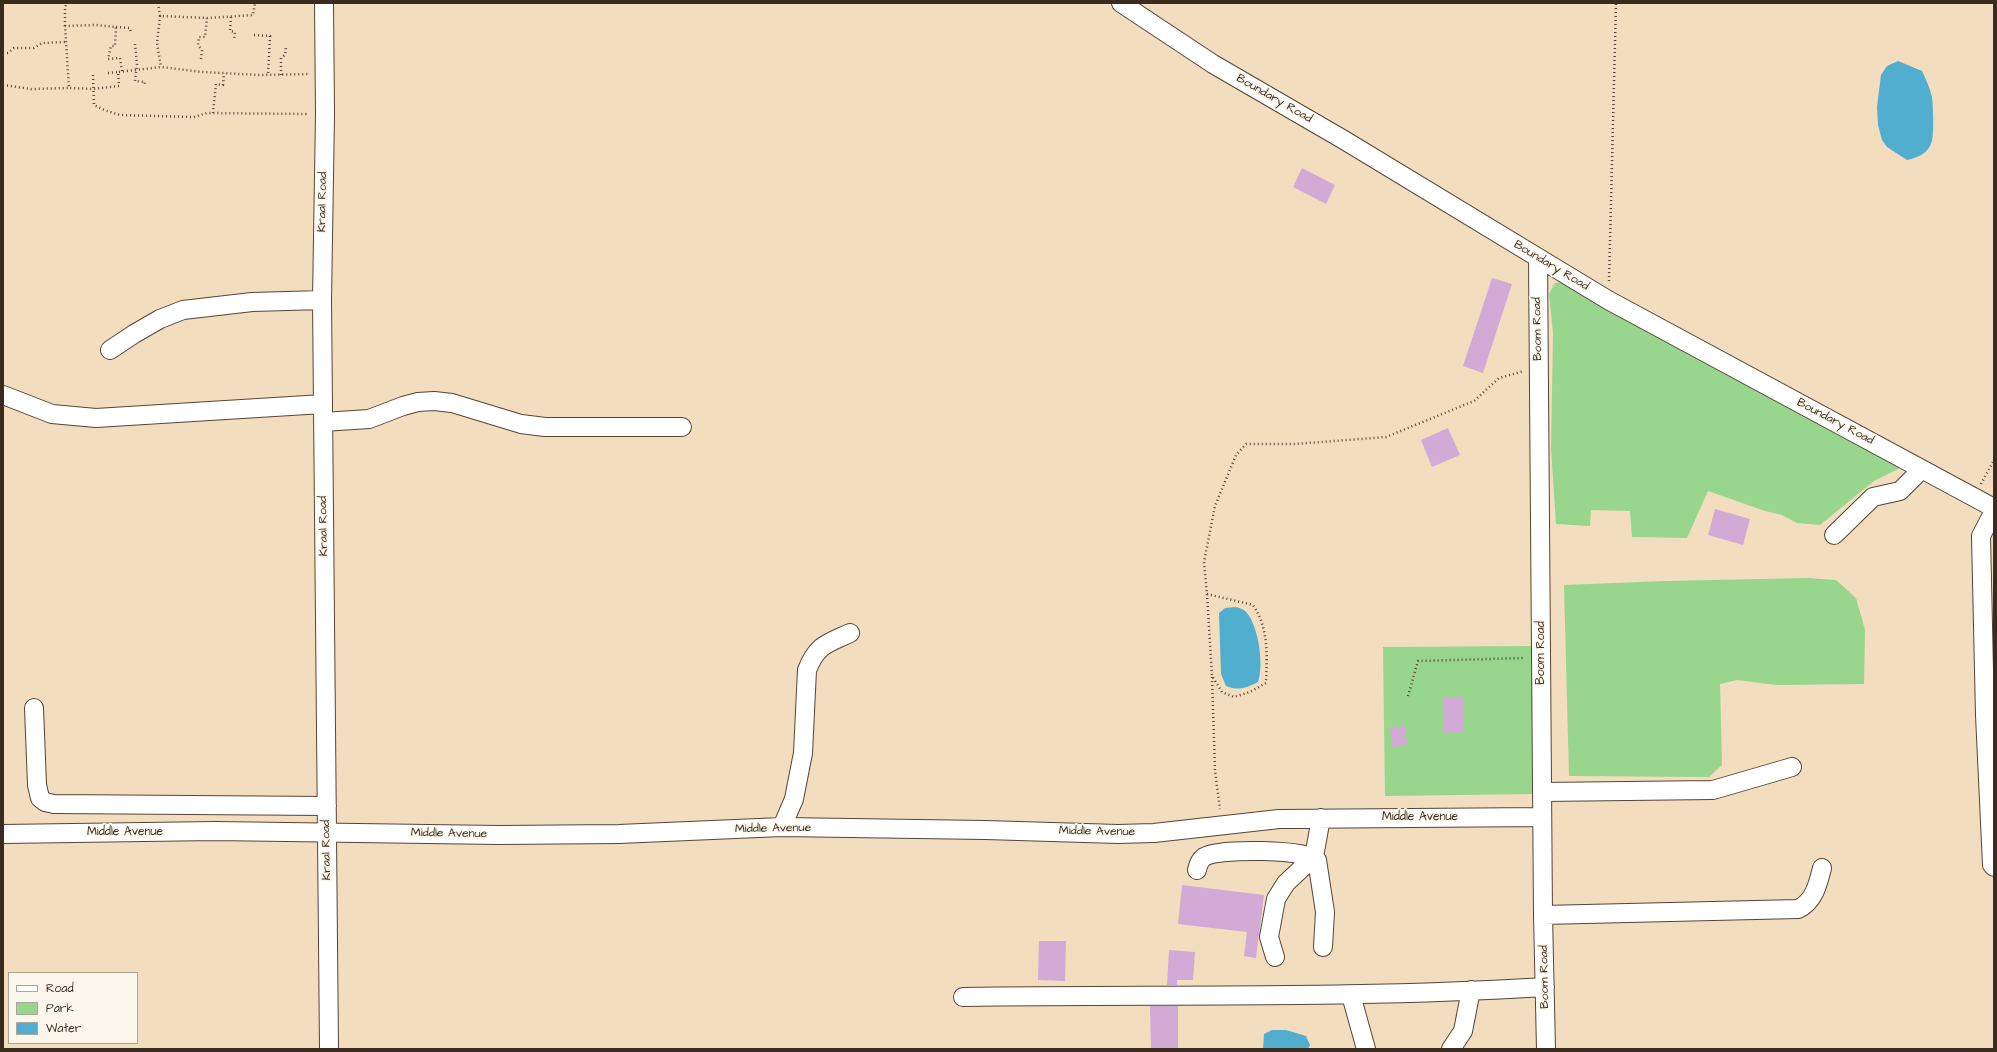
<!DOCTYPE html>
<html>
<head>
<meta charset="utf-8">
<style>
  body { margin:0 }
  #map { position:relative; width:1997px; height:1052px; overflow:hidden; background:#f2ddbf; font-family:"Architects Daughter",sans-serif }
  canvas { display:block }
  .frame { position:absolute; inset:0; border:4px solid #3b2a1e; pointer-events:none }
  .legend { position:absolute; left:8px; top:972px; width:130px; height:72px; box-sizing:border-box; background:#fbf7ec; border:1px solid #aea59a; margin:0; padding:5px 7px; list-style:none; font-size:12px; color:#3b2a1e }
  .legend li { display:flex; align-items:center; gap:8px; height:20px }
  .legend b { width:20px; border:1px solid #aea59a }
</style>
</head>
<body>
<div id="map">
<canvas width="1997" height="1052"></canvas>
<div class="frame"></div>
<ul class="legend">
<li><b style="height:5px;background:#fff"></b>Road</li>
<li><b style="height:11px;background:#97d68c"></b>Park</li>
<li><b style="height:11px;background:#51aecf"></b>Water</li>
</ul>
</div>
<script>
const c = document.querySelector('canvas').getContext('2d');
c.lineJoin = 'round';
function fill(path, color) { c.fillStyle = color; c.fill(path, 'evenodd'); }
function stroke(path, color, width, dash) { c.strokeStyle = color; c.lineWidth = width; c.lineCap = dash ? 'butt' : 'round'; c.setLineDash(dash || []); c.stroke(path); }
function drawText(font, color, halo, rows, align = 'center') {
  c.font = font + ' "Architects Daughter",sans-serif'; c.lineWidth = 3.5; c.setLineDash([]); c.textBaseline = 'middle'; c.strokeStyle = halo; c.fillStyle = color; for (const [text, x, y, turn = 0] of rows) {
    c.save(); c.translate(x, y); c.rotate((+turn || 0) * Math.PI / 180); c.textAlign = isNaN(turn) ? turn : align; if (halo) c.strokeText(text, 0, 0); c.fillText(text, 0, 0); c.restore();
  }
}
const green = new Path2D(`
  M1564,282L1774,394L1900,468L1874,481L1820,525L1797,523L1782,515L1765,511L1708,491L1687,538L1632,537L1630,511L1591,510L1590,526L1556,524L1551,449L1553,333L1549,294L1555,283Z
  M1808,578L1836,580L1856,598L1865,630L1864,684L1776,685L1737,680L1720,684L1722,765L1709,777L1569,776L1564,585L1666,581Z
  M1533,646L1534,794L1385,796L1383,647Z`);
const water = new Path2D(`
  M1898,61L1922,71C1926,80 1930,88 1932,97C1933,106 1935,140 1930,146C1925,155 1916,158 1907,160L1887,147L1882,140L1878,125L1877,107L1881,75L1887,66Z
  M1236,607C1240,608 1245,610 1247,613C1259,628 1264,665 1258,682C1246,688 1239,691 1226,686L1221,674L1219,613L1225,608Z
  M1272,1030H1286L1306,1036L1310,1045L1308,1049H1263L1264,1034Z`);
const building = new Path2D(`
  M1302,168L1335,185L1326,204L1293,187Z
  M1492,278L1512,284L1483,373L1463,366Z
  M1448,428L1460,455L1432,467L1421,440Z
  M1715,509L1750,519L1743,545L1708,535Z
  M1444,698H1463L1464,732L1444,733Z
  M1405,726L1407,745L1392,747L1390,727Z
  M1182,885L1264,895L1256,958L1244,956L1247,932L1178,924Z
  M1039,941H1066L1065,981L1038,980Z
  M1169,950L1195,952L1193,980H1177V985H1167Z
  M1150,1006H1178V1049H1151Z`);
const path = new Path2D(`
  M158,3L160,16L207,18L253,15L255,3
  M160,16L157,43L161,67
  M231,17L230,31L235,32L234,40
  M65,26V7L67,3
  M116,27L130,28L131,33
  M254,35L270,36L268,75
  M135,44L137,64L135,81L145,82L144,85
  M3,53H8L14,48H34L42,43L65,42
  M201,59L202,50L198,45L199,37H205L207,18
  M122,71L120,58L108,59L111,46H115L116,27L96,25L65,26L69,88L93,89L119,86L118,72L161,67L202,72L260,75L310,74
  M108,73L118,72
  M93,75L94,105L104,110L120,115L194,117L207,113L309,114
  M281,75V58L285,55L286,47
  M3,85L31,89L69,88
  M213,113L216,84L223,85L224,73
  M1609,281L1616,3
  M1981,484L1994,460
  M1207,594L1212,676L1222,692L1234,697L1250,692L1266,683C1267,656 1269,628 1253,605L1207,594L1204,562L1215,506L1236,455L1246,444H1295L1386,437L1474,401L1499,378L1524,371
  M1212,677L1215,771L1220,809
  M1408,696L1418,661L1524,658`);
const minor = new Path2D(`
  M324,3L325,114L322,300L329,1049
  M1121,3L1213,64L1344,140L1608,300L1994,508
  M1538,258L1543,915L1546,1049
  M110,350L134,334L160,319L183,310L252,302L322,300
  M3,395L52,414L96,418L323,404
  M323,422L369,419L403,406L418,402L434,401L452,403L521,424L545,427H682
  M1994,511L1981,536L1985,715L1992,865L1994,867
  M1834,535L1873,497L1900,491L1922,469
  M34,708L37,785L40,798L45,802L54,804L327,806
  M1542,792L1713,790L1792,767
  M782,827L794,799L803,753L807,670C817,645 826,644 850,633
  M3,834L215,831L499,835L619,834L782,827L985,830L1118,834L1154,833L1279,819L1542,817
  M1197,870C1198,865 1200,860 1204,857C1218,848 1306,849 1317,860L1325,912L1323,947
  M1543,915L1798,909C1814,902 1818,884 1822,868
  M1275,957L1269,937L1276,899L1286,883L1314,857L1321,818
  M1351,995L1366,1049
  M963,997C1157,994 1351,999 1545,987
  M1451,1049L1463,1031L1471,990`);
const streetNames = [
  ["Boundary Road",1274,99,30],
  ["Kraal Road",323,202,-89],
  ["Boundary Road",1551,266,31],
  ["Boom Road",1538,329,-91],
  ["Boundary Road",1835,422,28],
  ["Kraal Road",324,526,-91],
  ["Boom Road",1541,653,-90],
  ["Middle Avenue",1420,817],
  ["Middle Avenue",773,829,-1],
  ["Middle Avenue",125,832],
  ["Middle Avenue",1097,832,1],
  ["Middle Avenue",449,834,1],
  ["Kraal Road",327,850,-91],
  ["Boom Road",1545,977,-91]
];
fill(green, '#97d68c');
fill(water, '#51aecf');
fill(building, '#d1abd5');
stroke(minor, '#564536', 20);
stroke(path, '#564536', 2.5, [1, 3]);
stroke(minor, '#fff', 18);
drawText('12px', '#3b2a1e', '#fbf7ec', streetNames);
</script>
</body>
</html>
